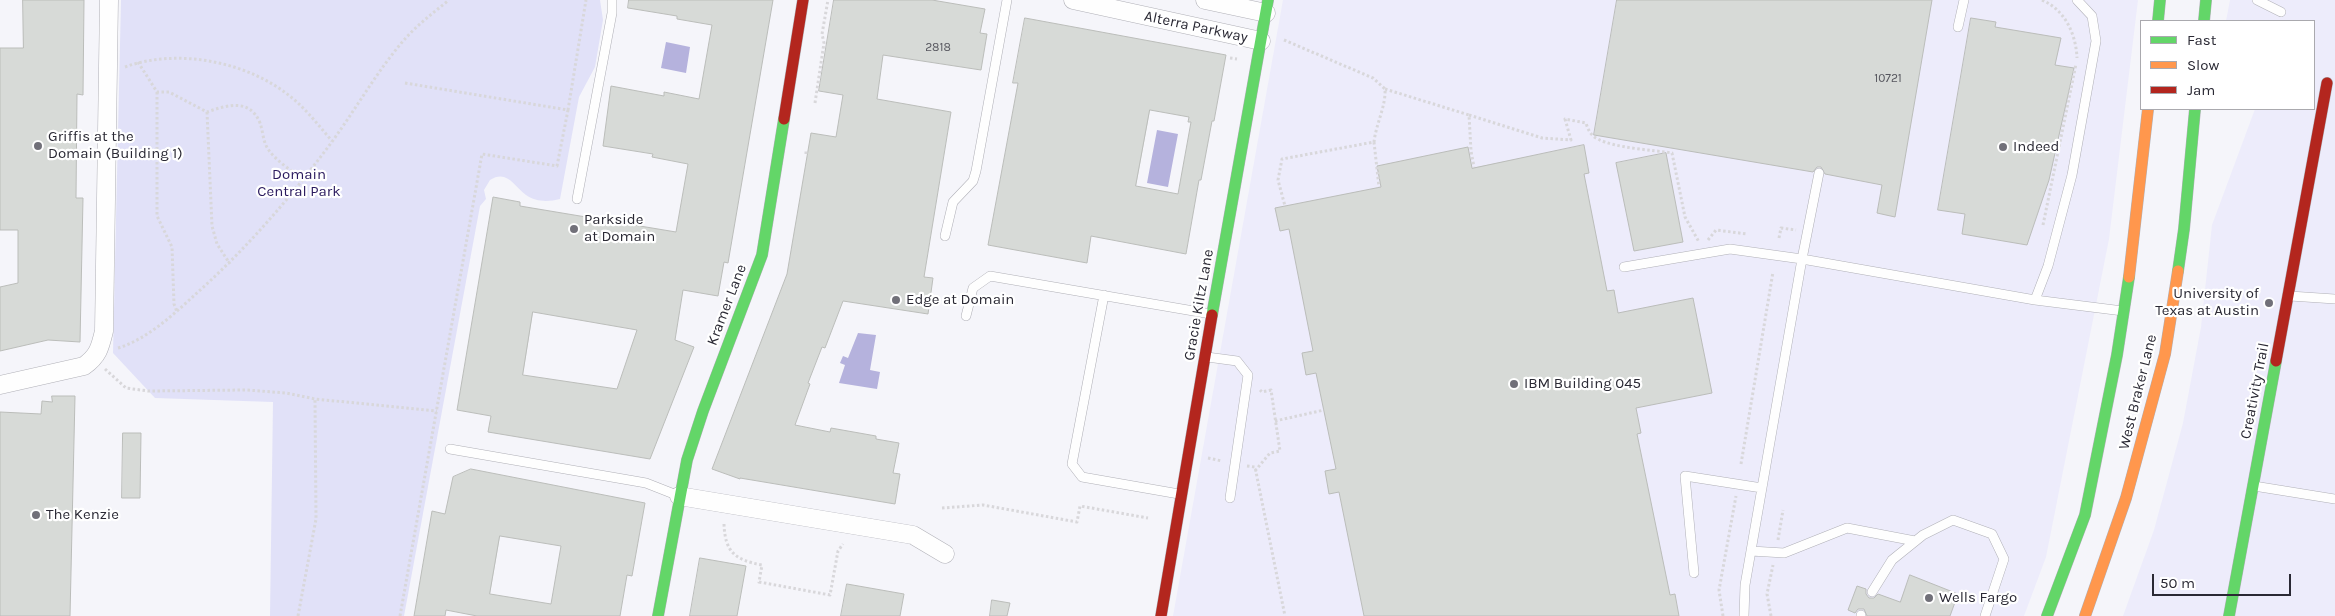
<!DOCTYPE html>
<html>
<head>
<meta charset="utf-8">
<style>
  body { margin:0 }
  #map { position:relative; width:2335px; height:616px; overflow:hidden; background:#f5f5fa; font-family:Karla,sans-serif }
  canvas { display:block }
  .legend { position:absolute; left:2140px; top:20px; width:175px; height:90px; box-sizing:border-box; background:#fff; border:1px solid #aaa9ae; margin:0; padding:6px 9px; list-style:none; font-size:15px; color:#2a2934 }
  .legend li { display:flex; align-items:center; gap:10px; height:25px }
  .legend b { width:25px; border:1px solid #aaa9ae }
  .scale { position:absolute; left:2152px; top:574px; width:139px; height:22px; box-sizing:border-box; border:2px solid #2a2934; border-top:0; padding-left:6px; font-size:15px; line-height:18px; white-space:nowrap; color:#2a2934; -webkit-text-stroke:4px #fff; paint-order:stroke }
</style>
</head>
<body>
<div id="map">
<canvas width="2335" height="616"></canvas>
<ul class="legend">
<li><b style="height:6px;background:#63d668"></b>Fast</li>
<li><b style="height:6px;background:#ff974d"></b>Slow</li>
<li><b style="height:6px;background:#b3261e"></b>Jam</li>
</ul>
<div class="scale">50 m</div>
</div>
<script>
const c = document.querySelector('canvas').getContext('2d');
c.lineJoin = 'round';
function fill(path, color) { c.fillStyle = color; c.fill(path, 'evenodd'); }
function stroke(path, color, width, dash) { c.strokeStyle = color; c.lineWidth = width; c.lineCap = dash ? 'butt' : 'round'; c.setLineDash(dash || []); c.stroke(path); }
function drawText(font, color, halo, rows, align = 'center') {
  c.font = font + ' Karla,sans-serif'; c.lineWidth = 4.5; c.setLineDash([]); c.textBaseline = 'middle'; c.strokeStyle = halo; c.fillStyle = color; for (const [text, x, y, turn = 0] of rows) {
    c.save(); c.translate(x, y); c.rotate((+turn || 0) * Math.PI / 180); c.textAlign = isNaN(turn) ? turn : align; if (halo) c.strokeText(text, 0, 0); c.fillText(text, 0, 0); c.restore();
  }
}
const built = new Path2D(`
  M1283,0H2138L2109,239L2046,557L2024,616H1173Z
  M2230,0H2335V616H2123L2154,530L2183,423L2201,327L2212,225L2255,109H2314V21H2226Z`);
const green = new Path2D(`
  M121,0H600L603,20L595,67L579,97L560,199C548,202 536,202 526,195C514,186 507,169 490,180L484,190L486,199L480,206L404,616H270L273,402L155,398L113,353Z`);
const water = new Path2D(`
  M666,42L690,47L686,73L661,68Z
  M1157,130L1178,134L1168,187L1147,183Z
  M858,333L876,335L870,370L880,372L877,389L839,383L845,365L840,363L843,356L848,358Z`);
const building = new Path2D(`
  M23,0H84L83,95L77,94L76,198H83L80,342L48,340L0,351V287L18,283V230H0V48H23Z
  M629,0H773L728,263L724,262L718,296L683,290L675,340L694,347L650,459L488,432L491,416L457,410L493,197L520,202V206L676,232L688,164L652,157L653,154L603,146L611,86L664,96V92L699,99L712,25L677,19V16L628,8ZM533,312L637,330L617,389L523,375Z
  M834,0H932L985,9L980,33L987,34L981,70L883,55L877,99L951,112L924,277L933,278L928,314L843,301L825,348L822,347L808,383L810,384L795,425L830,432L831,428L876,436V439L899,443L893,473L900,474L895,504L740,478V479L712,469L787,274L811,133L836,137L843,95L819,91Z
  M1617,0H1932L1895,217L1877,213L1882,185L1825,174L1821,167H1817L1813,172L1594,135Z
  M1025,18L1226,55L1214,121H1212L1201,180H1199L1186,254L1091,236L1087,263L988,245L1018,83H1013ZM1150,110L1189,117L1188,122H1191L1178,194L1136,186Z
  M1971,18L1996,22L1995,27L2061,38L2055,65L2074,68L2049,180L2027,245L1962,234L1965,214L1938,210Z
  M1584,145L1589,173L1584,174L1607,291L1614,290L1618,313L1693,298L1712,393L1636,408L1641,433L1637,434L1670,595L1675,594L1679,616H1364L1339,492L1329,494L1325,471L1336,469L1316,373L1306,375L1302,353L1313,351L1289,229L1280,231L1275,208L1381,187L1377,166L1468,147L1472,168Z
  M1666,153L1683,242L1634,251L1616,163Z
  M52,396H75L70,616H0V412L41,414L42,401L52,402Z
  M123,433H141L140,498H122Z
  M471,469L645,503L632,576L627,575L620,616H477L446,610L445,616H414L432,511L445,514L453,477ZM500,536L561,546L551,604L490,594Z
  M700,558L746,566L737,616H690Z
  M1910,575L1958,594L1950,616H1867L1864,609H1858L1855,613L1848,610L1857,586L1866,589V594L1869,598H1874L1878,594L1900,602Z
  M847,584L904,594L900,616H841Z
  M992,600L1010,603L1007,616H990Z`);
const path = new Path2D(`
  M2042,0C2065,10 2076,34 2077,58
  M1284,40L1373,78L1385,89C1386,106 1376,124 1374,142L1282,159L1278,180L1285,206
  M1230,58L1237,59
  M138,62L157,92H169L207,112C227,105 250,98 260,123C263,131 263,142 268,149C276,161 292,171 304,180
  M125,67C177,48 247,61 291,97C307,110 319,126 332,141
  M405,83L568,110L586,0
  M1385,89L1469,115L1471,151L1474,167
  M157,92V216L172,247L174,304L177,312
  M815,103L824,43L822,34L828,0
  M207,112L212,226L217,244L230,264
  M1469,115L1542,138L1571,140L1565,119L1586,123C1588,130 1591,136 1598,139C1614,148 1653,150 1672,153L1685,217L1699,242
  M1374,142L1379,187
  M806,154V151
  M2043,225L2076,64
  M1779,238L1781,228L1796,230
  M1708,240L1716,230L1747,234
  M118,348C148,339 175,313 198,292C248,247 291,197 331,143C356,109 377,71 404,40C417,25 433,13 449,0
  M105,369L126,388L148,391L247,390L286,393L315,399L437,411
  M1275,421L1324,410
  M1208,458L1222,461
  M1741,464L1773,272
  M1247,466L1255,467L1285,616
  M1255,471L1270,453L1280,451L1271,390L1262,392L1260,390
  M942,508L983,505L1077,522L1080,506L1148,518
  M724,524C725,552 735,560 762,565L759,582L830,595L838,551L843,544
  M1778,540L1783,510
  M298,616L316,519L315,399
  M400,616L482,154L557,166L568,110
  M1723,616L1719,590L1736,496
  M1771,616L1767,594L1773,565`);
const lane = new Path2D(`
  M2257,0L2281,12
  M1958,27L1964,0
  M1819,173L1802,259L2035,300L2123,311
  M577,199L612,13V0
  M945,236L953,202L973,181L976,171L1007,0
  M1624,267L1730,249L1802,259L1745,585L1744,616
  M1104,295L1072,464L1082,477L1179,494
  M2290,296L2335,299
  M2035,300L2048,266L2072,175L2096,41L2092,16L2077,0
  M966,316L973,288L990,276L1211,314
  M1207,357L1237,361L1248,375L1230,498
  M450,449L646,483L679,496
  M2254,486L2335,499
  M1751,551L1784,553L1847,528L1915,541
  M1694,573L1685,476L1762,488
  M1872,592L1892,560L1923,535L1953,520L1992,534L2004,559L1985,616
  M1861,616V615`);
const street = new Path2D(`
  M1073,0L1261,41
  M1205,0L1266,13
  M0,385L84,366C98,356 100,348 104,331L109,0
  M679,496L913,535L945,554`);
const fast = new Path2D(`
  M2158,21L2160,0
  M2204,21L2206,0
  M2178,271L2184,229L2195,109
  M1212,315L1268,0
  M658,616L687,460L703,411L762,255L784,119
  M2047,616L2085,515L2117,355L2129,277
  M2229,616L2276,361`);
const slow = new Path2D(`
  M2129,277L2148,109
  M2085,616L2126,498L2165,354L2178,271`);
const jam = new Path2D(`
  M784,119L803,0
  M2276,361L2327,83
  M1161,616L1212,315`);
const markers = [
  [38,146,5,"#717079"],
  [2003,147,5,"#717079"],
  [574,229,5,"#717079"],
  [896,300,5,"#717079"],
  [2269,303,5,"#717079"],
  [1514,384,5,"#717079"],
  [36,515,5,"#717079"],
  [1929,598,5,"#717079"]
];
const numberNames = [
  ["2818",938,48],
  ["10721",1888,79]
];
const streetNames = [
  ["Alterra Parkway",1196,27,12],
  ["Kramer Lane",727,305,-69],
  ["Gracie Kiltz Lane",1199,305,-80],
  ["Creativity Trail",2255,391,-79],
  ["West Braker Lane",2138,392,-76]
];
const poiNames = [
  ["Griffis at the",48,137],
  ["Domain (Building 1)",48,154],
  ["Indeed",2013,147],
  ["Parkside",584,220],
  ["at Domain",584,237],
  ["University of",2259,294,"right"],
  ["Texas at Austin",2259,311,"right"],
  ["Edge at Domain",906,300],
  ["IBM Building 045",1524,384],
  ["The Kenzie",46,515],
  ["Wells Fargo",1939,598]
];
const parkNames = [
  ["Domain",299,175],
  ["Central Park",299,192]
];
fill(built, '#edecfb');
fill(green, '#e1e1f8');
fill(water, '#b5b2dd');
fill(building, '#d7dad7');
stroke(building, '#bbbdba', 1);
stroke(lane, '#b0b0b7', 10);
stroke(street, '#b0b0b7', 19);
stroke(fast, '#b0b0b7', 12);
stroke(slow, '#b0b0b7', 12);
stroke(jam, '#b0b0b7', 12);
stroke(path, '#d8d7da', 3, [2.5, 2.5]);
stroke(lane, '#fefefe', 9);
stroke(street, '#fefefe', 18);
stroke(fast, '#63d668', 11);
stroke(slow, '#ff974d', 11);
stroke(jam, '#b3261e', 11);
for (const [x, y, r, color] of markers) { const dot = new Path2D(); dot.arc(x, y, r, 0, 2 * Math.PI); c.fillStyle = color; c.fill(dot); stroke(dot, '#fff', 2); }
drawText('12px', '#55555d', null, numberNames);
drawText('15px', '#2a2934', '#fff', streetNames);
drawText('15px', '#2a2934', '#fff', poiNames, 'left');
drawText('15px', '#29195d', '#fff', parkNames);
</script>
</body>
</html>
